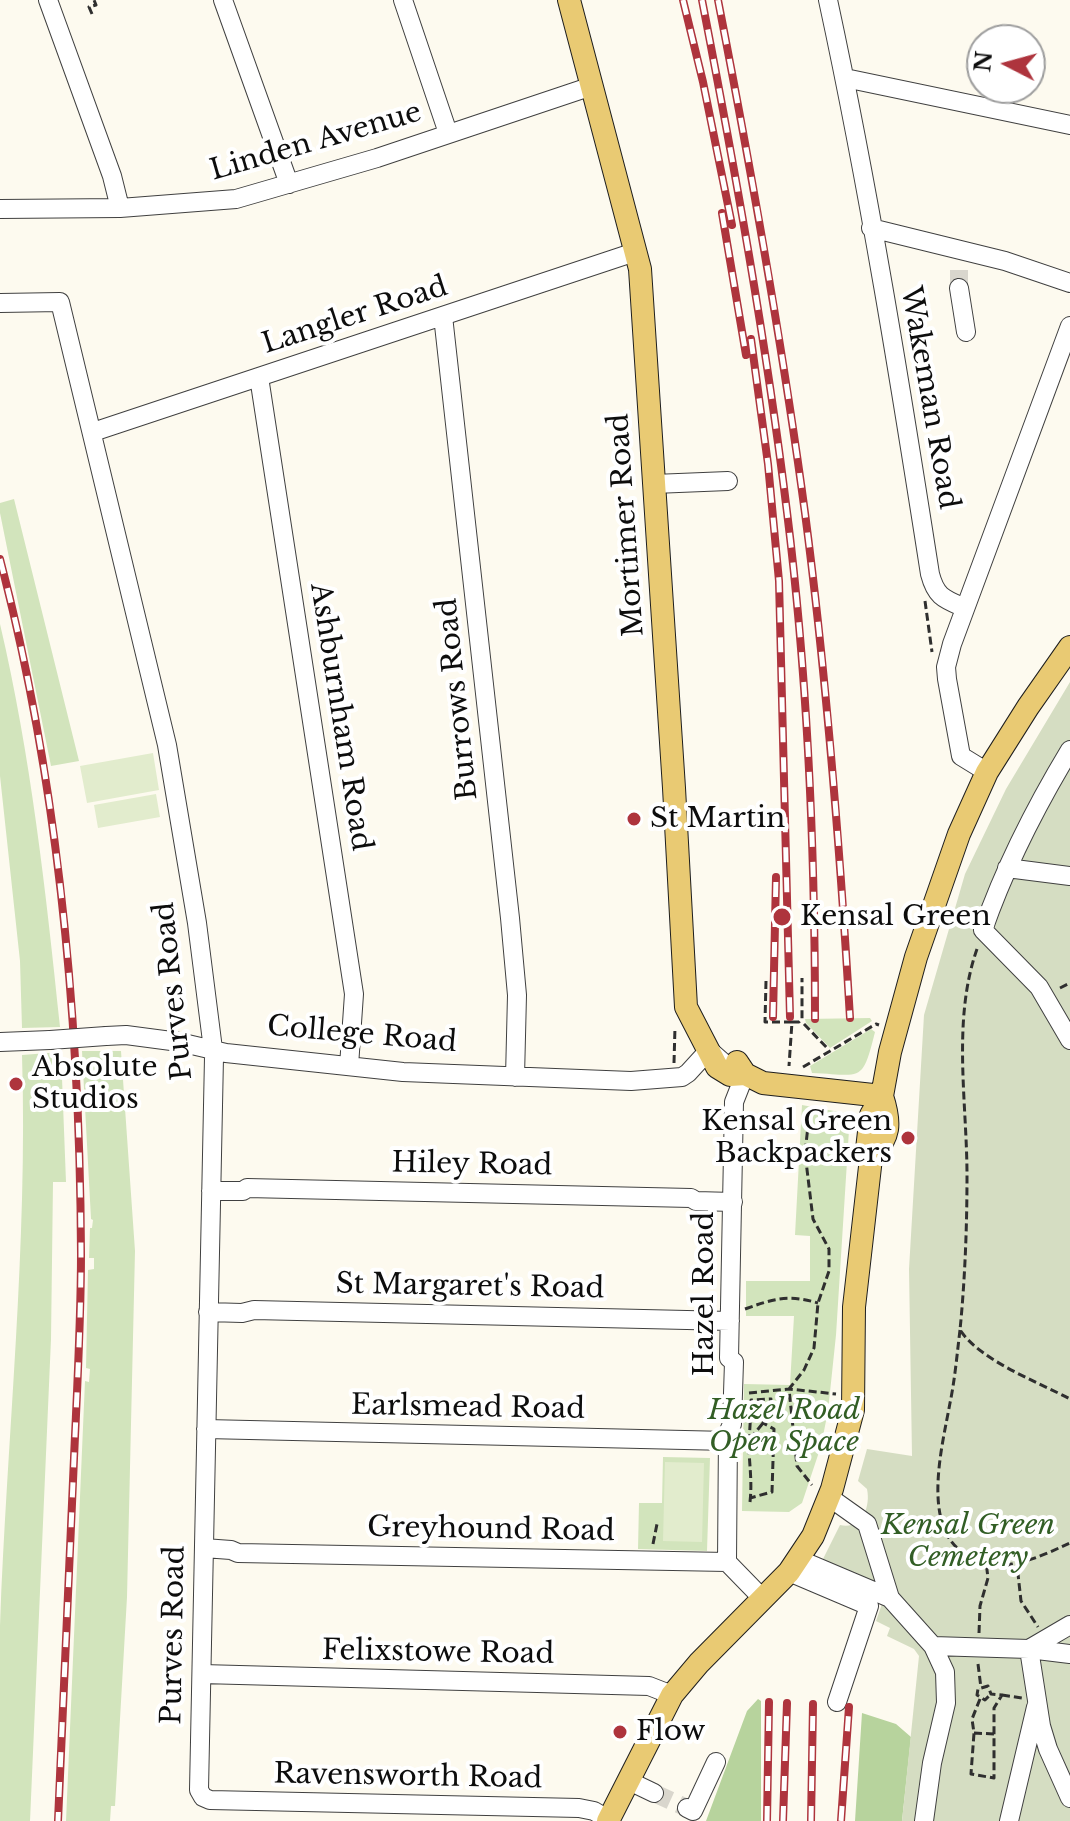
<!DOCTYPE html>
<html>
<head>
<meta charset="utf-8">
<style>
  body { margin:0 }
  #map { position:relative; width:1070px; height:1821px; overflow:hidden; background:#fdfaef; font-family:"Libre Baskerville",serif }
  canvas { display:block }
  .north { position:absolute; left:966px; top:24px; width:80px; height:80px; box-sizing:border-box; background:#fff; border:2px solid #9e9e9e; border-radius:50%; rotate:276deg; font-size:22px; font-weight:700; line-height:32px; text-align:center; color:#0d0d0d }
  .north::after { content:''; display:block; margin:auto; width:28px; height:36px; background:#ae343d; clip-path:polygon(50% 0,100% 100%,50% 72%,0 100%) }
</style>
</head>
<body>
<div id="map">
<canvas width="1070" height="1821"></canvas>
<div class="north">N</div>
</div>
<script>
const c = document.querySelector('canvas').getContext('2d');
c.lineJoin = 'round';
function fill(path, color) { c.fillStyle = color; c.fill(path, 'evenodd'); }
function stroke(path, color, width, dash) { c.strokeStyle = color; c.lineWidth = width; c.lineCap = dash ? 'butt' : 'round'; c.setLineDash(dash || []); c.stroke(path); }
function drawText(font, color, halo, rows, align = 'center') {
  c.font = font + ' "Libre Baskerville",serif'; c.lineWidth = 8; c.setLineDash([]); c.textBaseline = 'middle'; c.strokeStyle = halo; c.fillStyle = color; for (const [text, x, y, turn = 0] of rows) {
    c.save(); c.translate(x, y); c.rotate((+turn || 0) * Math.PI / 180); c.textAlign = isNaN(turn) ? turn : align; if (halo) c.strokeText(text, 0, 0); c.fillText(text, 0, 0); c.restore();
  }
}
const green = new Path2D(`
  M14,499L79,761L51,766L0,513V503Z
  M0,624C31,756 46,892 60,1027L22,1028L20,961L0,776Z
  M870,1018L872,1021L830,1048L806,1023L805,1019Z
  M871,1029L875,1032C862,1084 862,1075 812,1073L810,1066Z
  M82,1051H121L135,1251L127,1597L115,1806H111L110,1821H66L85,1381L89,1382L90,1369L86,1368L88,1270L94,1269V1258H89L90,1228H92L93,1220L91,1219Z
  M61,1052L66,1182H53L51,1339L30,1821H0C0,1756 0,1691 0,1626C7,1436 28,1246 22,1055Z
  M802,1105L850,1114L836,1335L828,1411L821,1446L802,1503L789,1512L742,1511L744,1384L790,1385L794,1316H746V1281H810V1236L795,1235Z
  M663,1457L710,1458L707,1551L638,1549L639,1503H662Z`);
const forest = new Path2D(`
  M758,1699L761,1701V1821H706L747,1711Z
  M862,1713L896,1724L911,1737L902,1821H855Z`);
const cemetery = new Path2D(`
  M1070,682V1821H902L919,1656L914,1649L887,1636L890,1628L876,1621L883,1601L822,1561L840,1525C861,1530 871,1508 867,1489L858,1481L867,1449L912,1456L909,1269L924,1015L965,874L1006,789Z`);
const pitch = new Path2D(`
  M153,753L159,790L87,803L80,766Z
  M156,794L160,817L98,828L94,805Z
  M665,1462L704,1463L702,1542L663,1541Z`);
const minorTunnel = new Path2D(`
  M959,288V263
  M654,1793L687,1808`);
const path = new Path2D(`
  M92,14L89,7L96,5L94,0
  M925,601L932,652
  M977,949C952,1020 967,1102 967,1176C967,1227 965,1279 960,1330C981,1361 1036,1381 1070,1399
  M766,981L765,1022H792L789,1066
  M1060,988L1070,983
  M792,1022H799L802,1019V978
  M804,1024L829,1050
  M674,1063L675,1027
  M803,1067L876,1024L879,1025
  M810,1108L805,1153L813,1219L829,1249V1271L818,1303L814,1348L804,1370L789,1389L797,1466L812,1485
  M745,1309C773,1299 788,1294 818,1303
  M960,1330C957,1354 955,1379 950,1403C942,1448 917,1539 976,1559C987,1563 999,1566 1012,1564C1032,1561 1052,1551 1070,1543
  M749,1393L789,1389L836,1394
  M750,1439L763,1423
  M750,1502C752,1484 750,1469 749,1451C749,1435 751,1417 751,1400L771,1399L763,1423L774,1429L772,1492L750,1498
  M653,1544L657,1524
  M1007,1564L1018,1574L1021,1601L1038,1627
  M979,1633L980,1606L988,1578L986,1562
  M978,1664L981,1688
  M1002,1695L1022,1698
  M980,1699L972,1719L974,1733L971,1774L994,1778V1708L1002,1695L991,1694L988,1686L978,1689L977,1695L985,1700L991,1694
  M974,1733L994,1734`);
const minor = new Path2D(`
  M48,0L112,176L120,208
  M223,0L289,184
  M403,0L448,133
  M828,0C869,190 900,382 930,574C936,597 944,599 965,608
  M845,78L1070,125
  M0,209L120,208L236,199L377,158L592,86
  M871,228L1005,261L1070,283
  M959,288L966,332
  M0,303L60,302L167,745L197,923L214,1057L199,1790L203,1797L210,1800L579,1808L594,1811L609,1820
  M443,316L510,918L517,995L515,1077
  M259,377L354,994L349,1066
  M93,432L635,252
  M654,484L728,481
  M1070,750C1035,808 1005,867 983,930L1039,987L1070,1040
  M987,772L961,756L947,679L946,667L952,644L1070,326
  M1007,868L1070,876
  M106,1036L126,1035L179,1042L226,1053L403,1072L631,1081L682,1077L688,1073L709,1050L726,1065L745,1074L734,1102L729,1358L734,1362L732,1424L728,1433L727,1562
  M0,1042L50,1040
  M211,1191H243L247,1188L691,1198L696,1201L733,1202
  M208,1312L242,1313L254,1310L730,1321
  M206,1429L728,1441
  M829,1497L867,1524L890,1598L933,1646L945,1672L946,1703L932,1763L924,1821
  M204,1548L231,1550L238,1553L727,1562
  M798,1559L890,1598
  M727,1562L763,1599
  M789,1572L869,1606L837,1702
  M933,1646L1029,1649L1070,1625
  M1070,1654L1029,1649L1041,1726L1048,1749L1070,1798
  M202,1674L649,1686L672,1695
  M629,1781L654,1793
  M687,1808L693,1811L716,1762
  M1009,1821L1036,1707`);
const major = new Path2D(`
  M569,0L640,269L674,788L686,1007L717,1067L730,1075L745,1074
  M737,1062L745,1074L763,1083L882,1096
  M871,1158C890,1136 891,1124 882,1096
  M608,1821L672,1695L699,1663L789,1572L813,1536L832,1489L853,1410L854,1307L871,1158L867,1149L871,1115L882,1096L890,1052L916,957L959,834L987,772L1028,707L1070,647`);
const rail = new Path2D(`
  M683,0L703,82L732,225
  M702,0C735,170 766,340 787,512C808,680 815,850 815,1019
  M718,0C751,170 782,341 805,513C827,681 840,849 850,1018
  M722,213L746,355
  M751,339L768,464L779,581L790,1017
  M0,559C59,784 80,1022 81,1254C81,1322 77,1390 74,1458C69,1579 63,1700 58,1821
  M773,1017L776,877
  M767,1821L769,1702
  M783,1821L787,1703
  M811,1821L813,1704
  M841,1821L849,1707`);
const minorBridge = new Path2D(`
  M50,1040L106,1036`);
const markers = [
  [634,819,8,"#ae343d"],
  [782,917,10,"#ae343d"],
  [16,1084,8,"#ae343d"],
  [908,1138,8,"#ae343d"],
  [620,1732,8,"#ae343d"]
];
const streetNames = [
  ["Linden Avenue",316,142,-16],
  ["Langler Road",355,316,-18],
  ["Wakeman Road",929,398,80],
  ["Mortimer Road",627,525,-94],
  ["Burrows Road",458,699,-96],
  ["Ashburnham Road",340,717,81],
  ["Purves Road",174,991,-96],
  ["College Road",362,1035,5],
  ["Hiley Road",472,1165,1],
  ["St Margaret's Road",470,1287,1],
  ["Hazel Road",705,1294,-90],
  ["Earlsmead Road",468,1408,1],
  ["Greyhound Road",491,1530,1],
  ["Purves Road",174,1635,-89],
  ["Felixstowe Road",438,1653,1],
  ["Ravensworth Road",408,1777,1]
];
const poiNames = [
  ["St Martin",650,819],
  ["Kensal Green",800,917],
  ["Absolute",32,1068],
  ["Studios",32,1100],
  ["Kensal Green",892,1122,"right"],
  ["Backpackers",892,1154,"right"],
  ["Flow",636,1732]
];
const parkNames = [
  ["Hazel Road",784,1411],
  ["Open Space",784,1443],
  ["Kensal Green",968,1526],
  ["Cemetery",968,1558]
];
fill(green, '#d2e4bc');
fill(forest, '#b7d39d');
fill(cemetery, '#d5ddc2');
fill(pitch, '#e2eccd');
stroke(minorTunnel, '#d9d6cd', 18, [18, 9]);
stroke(minor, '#404040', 20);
stroke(major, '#1e1e1e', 24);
stroke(path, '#2f2f2f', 3, [8, 4]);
stroke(minor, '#fff', 18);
stroke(major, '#e9ca73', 22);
stroke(rail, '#ae343d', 8);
stroke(rail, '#fff', 5, [15]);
stroke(minorBridge, '#404040', 20, []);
stroke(minorBridge, '#fff', 18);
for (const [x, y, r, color] of markers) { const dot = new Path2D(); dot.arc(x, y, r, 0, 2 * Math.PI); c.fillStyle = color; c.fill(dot); stroke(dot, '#fff', 3); }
drawText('28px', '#0d0d0d', '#fff', streetNames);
drawText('28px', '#0d0d0d', '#fff', poiNames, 'left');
drawText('italic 28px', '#325e25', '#fff', parkNames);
</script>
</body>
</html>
